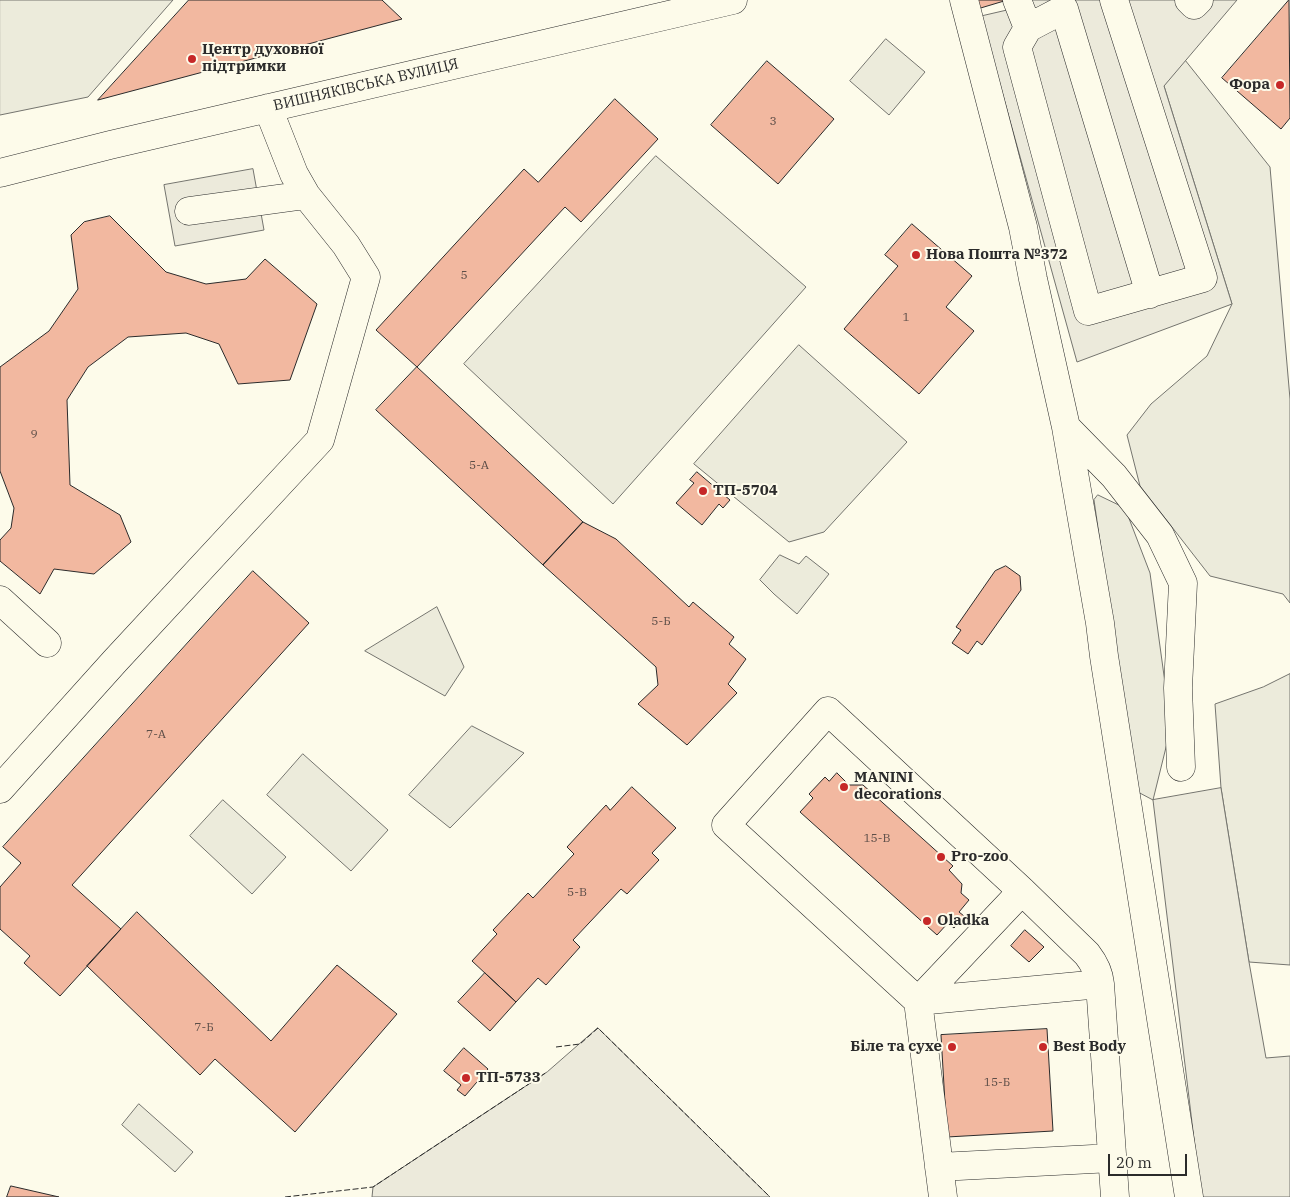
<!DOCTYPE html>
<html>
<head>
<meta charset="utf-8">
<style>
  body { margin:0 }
  #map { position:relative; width:1290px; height:1197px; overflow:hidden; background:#fdfbea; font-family:"IBM Plex Serif",serif }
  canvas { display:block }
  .scale { position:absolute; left:1108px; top:1154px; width:79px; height:22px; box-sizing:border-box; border:2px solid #2b2b2b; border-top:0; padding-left:6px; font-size:15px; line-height:18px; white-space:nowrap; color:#2b2b2b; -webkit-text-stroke:4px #fdfbea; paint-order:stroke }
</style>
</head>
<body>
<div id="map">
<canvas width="1290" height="1197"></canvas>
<div class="scale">20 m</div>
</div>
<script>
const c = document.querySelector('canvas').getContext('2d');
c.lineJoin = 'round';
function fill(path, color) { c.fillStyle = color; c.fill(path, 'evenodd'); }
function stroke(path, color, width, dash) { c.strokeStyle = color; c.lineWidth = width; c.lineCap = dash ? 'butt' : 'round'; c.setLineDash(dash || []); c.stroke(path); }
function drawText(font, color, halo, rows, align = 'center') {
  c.font = font + ' "IBM Plex Serif",serif'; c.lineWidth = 4; c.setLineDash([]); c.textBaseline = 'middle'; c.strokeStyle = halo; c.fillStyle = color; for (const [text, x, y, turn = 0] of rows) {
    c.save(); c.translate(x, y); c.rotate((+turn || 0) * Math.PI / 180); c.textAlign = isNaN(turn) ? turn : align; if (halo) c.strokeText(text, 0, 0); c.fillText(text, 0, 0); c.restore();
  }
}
const green = new Path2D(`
  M0,0H173L88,97L0,115Z
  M886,39L925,72L889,115L850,81Z
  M1185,60L1270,167L1290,399V603L1283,594L1210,576L1140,486L1127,435L1151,404L1207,356L1232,304L1164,86Z
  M656,156L806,287L613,504L464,364Z
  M799,345L907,442L824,532L789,542L694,464Z
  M1098,495L1125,508L1150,573L1171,727L1153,800L1136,791L1094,500Z
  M780,555L799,564L806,556L829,574L797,614L774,594L760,580Z
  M437,607L464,667L445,696L365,651Z
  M1290,674V965L1249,962L1221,788L1215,704L1263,687Z
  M472,726L524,753L450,828L409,795Z
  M303,754L388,830L351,871L267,795Z
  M223,800L286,857L252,894L190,836Z
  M139,1104L193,1152L175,1172L122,1125Z`);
const parking = new Path2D(`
  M1006,0H1237L1164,86L1232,304L1077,362L981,16L1007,10Z
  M253,169L264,230L175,246L164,185Z
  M1221,788L1249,962L1266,1058L1290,1056V1197H1201L1153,800Z
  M598,1028L770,1197H372L373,1187L547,1072Z`);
const building = new Path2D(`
  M189,0H382L402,19L98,100Z
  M971,0H1004V1L974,10Z
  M1289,0L1290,118L1281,129L1222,78Z
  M767,61L834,119L778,184L711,125Z
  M615,99L658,139L581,222L565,207L417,367L376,330L524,169L538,182Z
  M110,216L166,272L206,284L246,279L265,259L317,304L290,380L238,384L219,344L186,333L128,337L88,367L67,400L70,485L120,515L131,542L94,574L54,569L40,594L0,561V540L11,528L14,508L0,471V367L49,331L78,289L71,235L84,222Z
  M912,224L972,276L946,307L974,331L919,394L844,329L898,266L885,255Z
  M417,367L583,522L543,565L376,410Z
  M697,472L730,500L723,508L719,504L702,525L676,503L694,483L690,480Z
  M583,522L616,539L689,607L693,602L734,637L729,644L746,659L728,684L737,693L687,745L638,704L658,685L656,667L543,565Z
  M1006,566L1020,576L1021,590L982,645L977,641L968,654L952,643L961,630L956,627L995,571Z
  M253,571L309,623L72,885L121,929L60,996L24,963L30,956L0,929V887L21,863L3,847Z
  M837,773L849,785H863L953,866L949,870L962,884L961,893L969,900L959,912L964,916L954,928L948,923L937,935L800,812L813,798L809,794L825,777L829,781Z
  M632,787L676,828L652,853L659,860L627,894L621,889L573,940L580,947L546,985L538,978L516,1002L472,961L497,934L493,930L528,893L533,898L574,854L567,847L606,805L610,810Z
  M137,912L271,1041L337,965L397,1014L295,1132L215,1059L200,1075L87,966Z
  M1025,930L1044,947L1029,962L1011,946Z
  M485,973L516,1002L490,1031L458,1002Z
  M1047,1029L1053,1131L947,1137L941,1035Z
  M464,1048L488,1069L465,1096L457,1090L461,1085L444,1071Z
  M11,1186L59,1197H7Z`);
const minor = new Path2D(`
  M964,0L1023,227L1033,279L1066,427L1100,623L1104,656L1189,1197
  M1017,0L1028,28L1064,9L1150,294
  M1189,0L1194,5L1199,0
  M1028,28L1017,47L1088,311L1203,278L1114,0
  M0,173L110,145L733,0
  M189,211L306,195
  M1066,427L1114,476L1160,535L1183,583L1178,688L1181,767
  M0,600L47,643
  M0,789L115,661L320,440L366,277L346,245L306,195L294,174L268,108
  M918,1001L1100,984
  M918,1001L1022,891
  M939,1167L1112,1158
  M943,1197L918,1001L726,825L828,711L1022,891L1087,954C1094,963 1099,972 1100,984L1115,1197`);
const fence = new Path2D(`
  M556,1047L580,1044L598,1028L770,1197
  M285,1197L373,1187L547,1072`);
const markers = [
  [192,59,5,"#c62828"],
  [1280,85,5,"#c62828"],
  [916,255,5,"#c62828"],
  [703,491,5,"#c62828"],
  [844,787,5,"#c62828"],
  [941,857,5,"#c62828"],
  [927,921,5,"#c62828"],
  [952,1047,5,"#c62828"],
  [1043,1047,5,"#c62828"],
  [466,1078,5,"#c62828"]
];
const numberNames = [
  ["3",773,122],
  ["5",464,276],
  ["1",906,318],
  ["9",34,435],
  ["5-А",479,466],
  ["5-Б",661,622],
  ["7-А",156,735],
  ["15-В",877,839],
  ["5-В",577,893],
  ["7-Б",204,1028],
  ["15-Б",997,1083]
];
const poiNames = [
  ["Центр духовної",202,50],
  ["підтримки",202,67],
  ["Фора",1270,85,"right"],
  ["Нова Пошта №372",926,255],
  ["ТП-5704",713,491],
  ["MANINI",854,778],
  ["decorations",854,795],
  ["Pro-zoo",951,857],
  ["Oladka",937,921],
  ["Біле та сухе",942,1047,"right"],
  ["Best Body",1053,1047],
  ["ТП-5733",476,1078]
];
const streetNames = [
  ["ВИШНЯКІВСЬКА ВУЛИЦЯ",366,85,-13]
];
fill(green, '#ecebdb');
stroke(green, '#74746e', 1);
fill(parking, '#eceadb');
stroke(parking, '#74746e', 1);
fill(building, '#f2b8a0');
stroke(building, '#2b2b2b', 1);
stroke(minor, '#2b2b2b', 29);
stroke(minor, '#fdfbea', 28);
stroke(fence, '#2b2b2b', 1, [6, 2.5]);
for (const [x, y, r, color] of markers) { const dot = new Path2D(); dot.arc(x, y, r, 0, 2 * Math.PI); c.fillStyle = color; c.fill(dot); stroke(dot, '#fdfbea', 2); }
drawText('12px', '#5d4e48', null, numberNames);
drawText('bold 15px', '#2b2b2b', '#fdfbea', poiNames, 'left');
drawText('15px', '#2b2b2b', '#fdfbea', streetNames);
</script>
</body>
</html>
